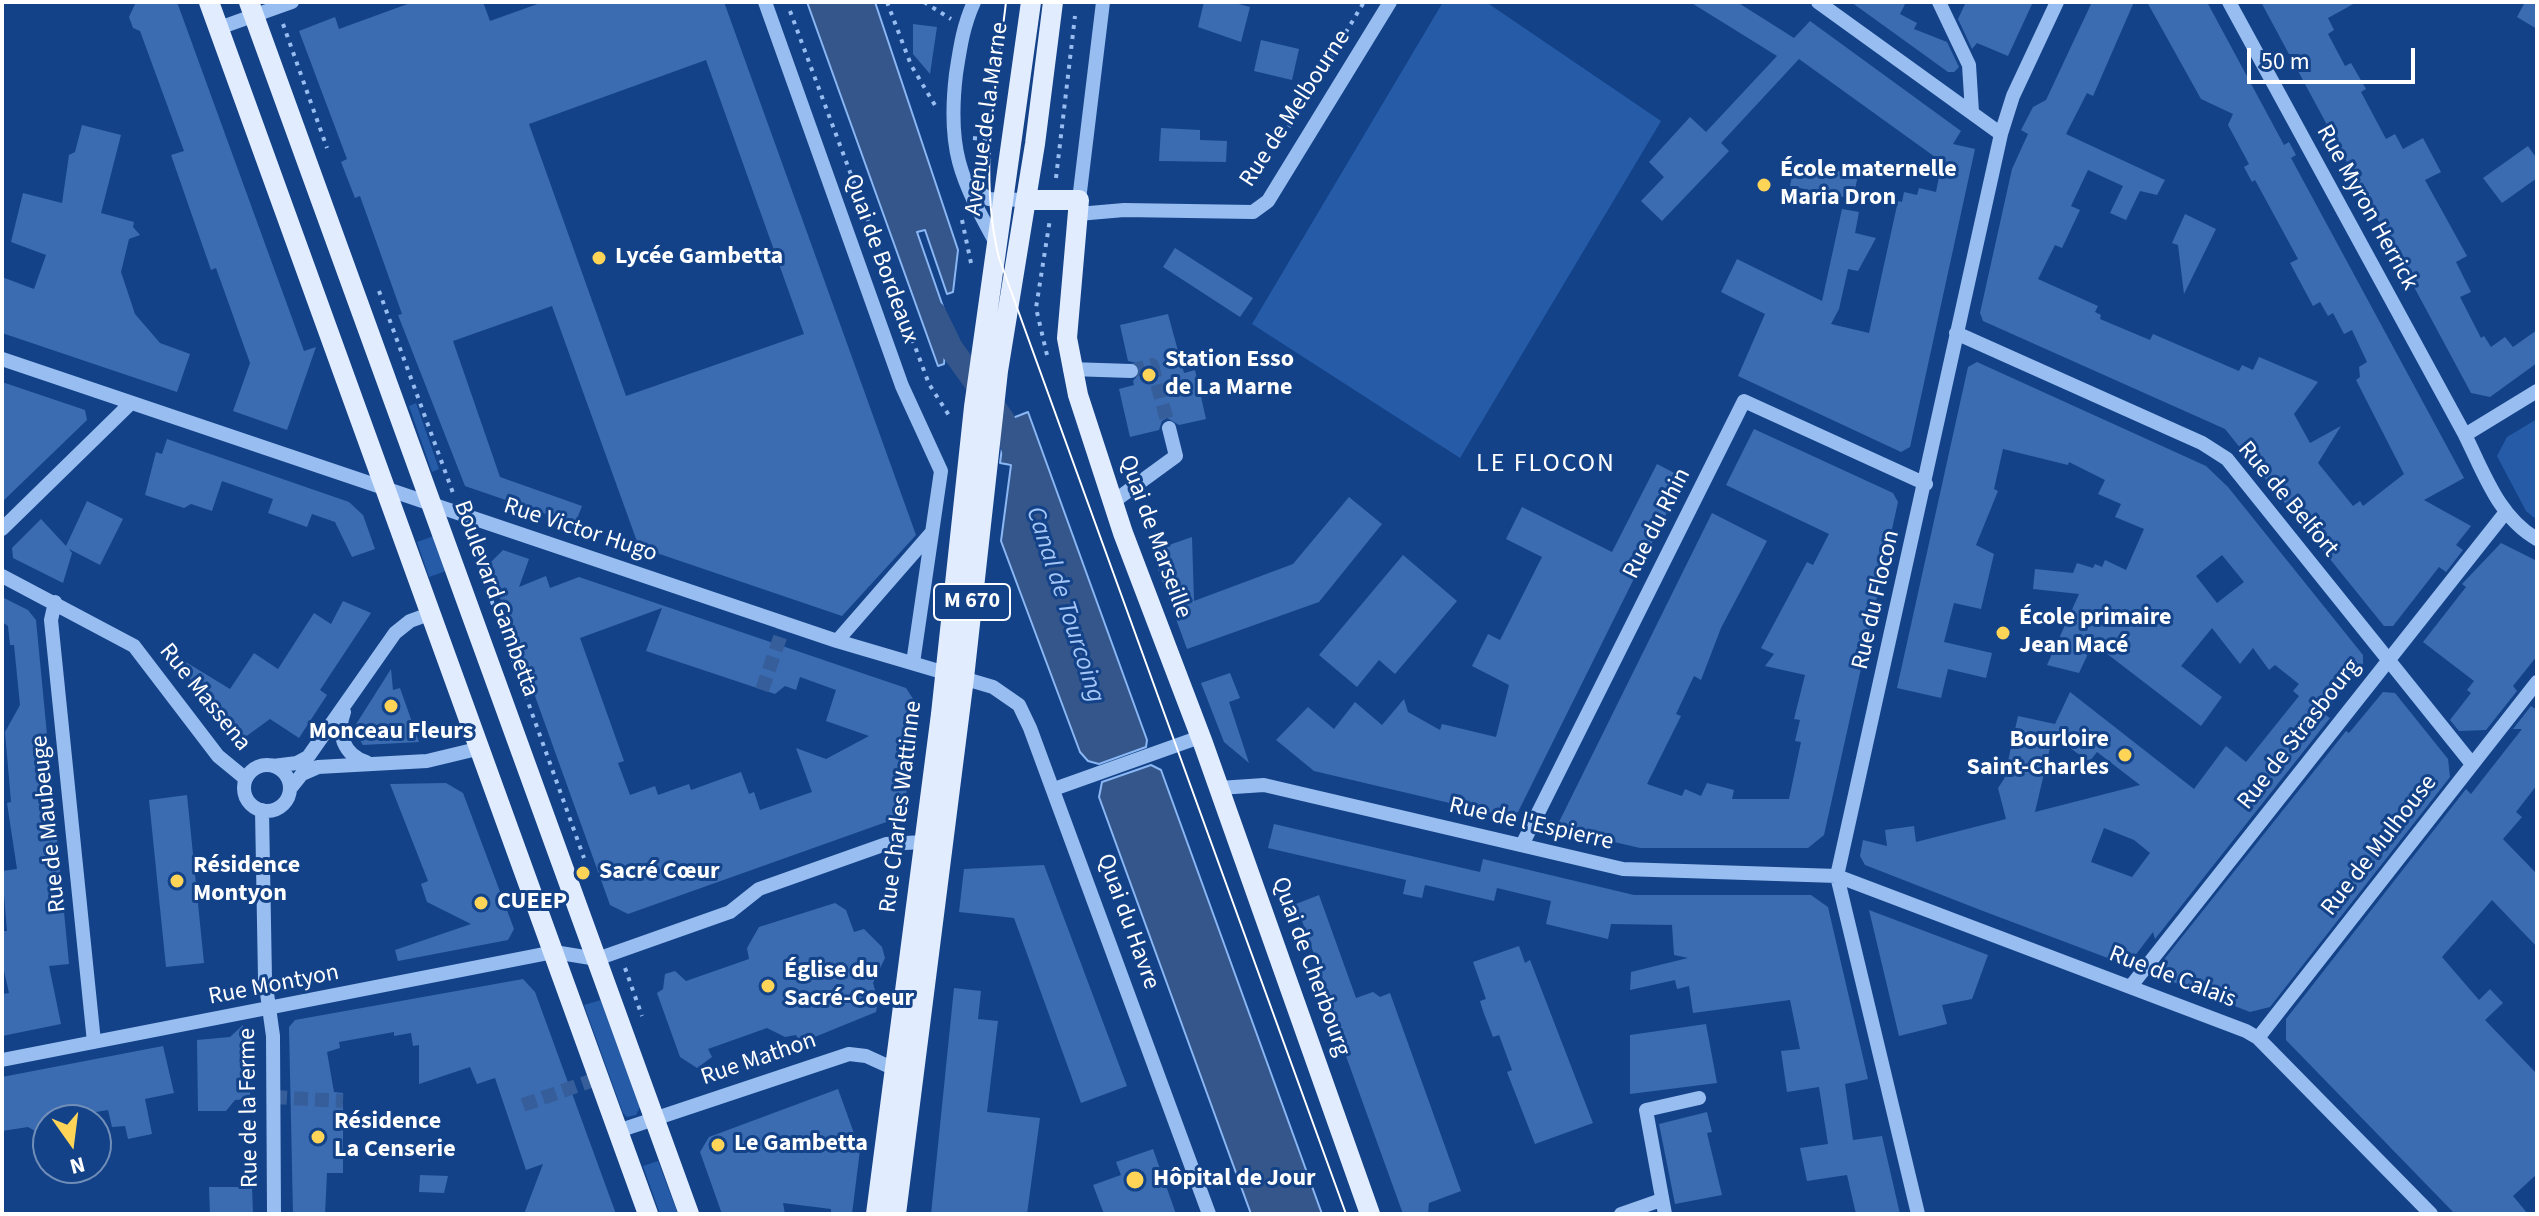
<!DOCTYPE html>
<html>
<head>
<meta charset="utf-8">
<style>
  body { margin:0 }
  #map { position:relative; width:2539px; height:1216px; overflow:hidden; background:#134288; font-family:"Source Sans 3",sans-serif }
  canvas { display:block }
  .frame { position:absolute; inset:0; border:4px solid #fff; pointer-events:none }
  .north { position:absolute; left:32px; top:1104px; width:80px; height:80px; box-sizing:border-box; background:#134288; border:2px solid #718eb8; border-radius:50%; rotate:166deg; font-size:22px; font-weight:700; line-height:32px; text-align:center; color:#fff }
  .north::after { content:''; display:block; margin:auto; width:28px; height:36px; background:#ffd457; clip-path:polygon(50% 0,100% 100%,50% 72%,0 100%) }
  .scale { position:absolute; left:2247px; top:48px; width:168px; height:36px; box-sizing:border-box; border:4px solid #fff; border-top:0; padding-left:10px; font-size:24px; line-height:28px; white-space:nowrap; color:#fff; -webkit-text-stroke:6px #134288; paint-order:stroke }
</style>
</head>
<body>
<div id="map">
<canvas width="2539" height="1216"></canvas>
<div class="frame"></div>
<div class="north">N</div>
<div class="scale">50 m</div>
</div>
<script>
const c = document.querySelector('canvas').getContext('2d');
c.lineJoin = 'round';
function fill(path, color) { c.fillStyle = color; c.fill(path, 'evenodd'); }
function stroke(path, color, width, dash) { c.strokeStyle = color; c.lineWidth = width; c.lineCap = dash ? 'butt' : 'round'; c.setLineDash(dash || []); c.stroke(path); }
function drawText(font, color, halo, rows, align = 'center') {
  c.font = font + ' "Source Sans 3",sans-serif'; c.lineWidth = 6; c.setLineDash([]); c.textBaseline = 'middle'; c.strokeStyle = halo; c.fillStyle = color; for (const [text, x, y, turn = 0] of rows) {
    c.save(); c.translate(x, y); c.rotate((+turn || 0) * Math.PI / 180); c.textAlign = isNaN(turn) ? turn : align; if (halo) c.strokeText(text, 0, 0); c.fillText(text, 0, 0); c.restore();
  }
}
const green = new Path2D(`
  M1443,2H1486L1661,121L1460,458L1252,324Z
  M416,403L439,469L432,472L409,406Z
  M2537,419V520L2526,511L2497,456L2507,437Z
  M434,536L446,571L429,577L417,542Z
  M601,1000L640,1107L636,1115L627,1117L623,1113L584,1005Z
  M658,1161L678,1214H660L643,1166Z`);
const water = new Path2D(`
  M807,2H875L958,250L953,292L947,294L925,230L917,232L948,321L944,364L938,366Z
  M1007,411L1010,419L1028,412L1147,740L1146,747L1099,764L1088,761L1080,752L1001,541L1011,465L1000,463Z
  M1151,765L1161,770L1322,1214H1251L1099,797L1102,782Z`);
const canal = new Path2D(`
  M934,313L951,348L1003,420L1015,453`);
const building = new Path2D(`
  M136,2H177L304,351L316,347L287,430L233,411L250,363L216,268L211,270L171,155L184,151L140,31L133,28L129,17Z
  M413,2H483L490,21L543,2H724L916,535L842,616L639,547L552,306L453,341L500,477L582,506L575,524L465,486L398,315L402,314L360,196L355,198L341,162L347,159L299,31L335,17L339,29ZM706,60L804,334L626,396L529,124Z
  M1204,2H1231L1250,7L1241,42L1198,27Z
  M1690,2H1737L1794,38L1810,21L1961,131L1953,144L1975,149L1910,447L1901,452L1738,376L1765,314L1721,292L1737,259L1822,301L1842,209L1859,212L1855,233L1876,238L1858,271L1848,269L1839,309L1831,324L1869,333L1898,201L1902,202L1904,192L1917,195L1919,188L1936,192L1942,162L1799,59L1721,143L1729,151L1662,221L1641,201L1664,177L1649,162L1690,117L1706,132L1777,56Z
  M1851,2H1906L1900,14L1917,23L1914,29L1947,42L1959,67L1954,72H1948Z
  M1966,2H2033L2008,56L1977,43L1972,49L1958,19Z
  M2092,2H2134L2093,96L2087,93L2066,134L2165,180L2157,195L2140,191L2126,220L2110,213L2123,186L2088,170L2071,206L2080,210L2062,248L2055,245L2038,279L2098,306L2095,312L2101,315L2100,319L2150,340L2153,334L2239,371L2242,365L2253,370L2259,357L2318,382L2294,414L2310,443L2341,426L2318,463L2353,506L2360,501L2363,506L2404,474L2356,380L2360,377L2359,367L2367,362L2352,330L2344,334L2333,313L2328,316L2320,302L2313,306L2290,263L2298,259L2255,180L2252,182L2244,167L2249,164L2228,125L2233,114L2201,99L2147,2H2207L2284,145L2289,142L2296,155L2291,158L2464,478L2424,500L2471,526L2456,545L2463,550L2446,572L2439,567L2393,626H2384L2225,429L1983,321L1980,313L2012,169L2028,134L2021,130L2033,107L2046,100Z
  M2261,2H2357L2328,18L2334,30L2328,34L2345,66L2351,63L2366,89L2361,92L2386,139L2395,134L2403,149L2423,138L2441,172L2425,180L2467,256L2456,262L2471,292L2460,297L2481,338L2484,336L2491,347L2505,337L2513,347L2537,330V363L2490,397L2471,393Z
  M2525,2H2537V29L2517,17Z
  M913,24L937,27L930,74L913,54Z
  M1261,40L1299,49L1292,80L1254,71Z
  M82,125L121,135L101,213L134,222L133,227L140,235L129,239L121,272L135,314L160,343L190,354L177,392L2,333V277L34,289L46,255L11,242L23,193L62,203L69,155L75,152Z
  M1161,128L1200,130V140L1227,141L1226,162L1159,161Z
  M2528,146L2537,159V178L2502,203L2483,178Z
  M1795,162L1858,175L1853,199L1790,186Z
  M2185,214L2216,229L2184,294L2178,245L2172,243Z
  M1175,248L1253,298L1240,317L1163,267Z
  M1168,314L1184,373L1195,370L1206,419L1179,425L1167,418L1162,421L1159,430L1130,437L1119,389L1134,385L1133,381L1141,371L1137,363L1128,361L1120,325Z
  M1977,362L2206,466L2228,487L2363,655V664L2324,714L2330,718L2155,939L2153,932L2131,961L2121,963L1983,911L1865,865L1860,856L1863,840L1887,846L1885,830L1914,826L1916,842L2006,819L1998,788L2004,779L2018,716L2055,724L2070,692L2194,789L2226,746L2246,762L2299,696L2293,691L2299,684L2275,665L2269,670L2253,648L2240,664L2212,628L2181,666L2222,697L2201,726L2093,643L2079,673L2047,665L2079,594L2033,589L2035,569L2073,573L2077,563L2093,568L2095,564L2102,567L2105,560L2126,570L2144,529L2115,517L2121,504L2098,494L2105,480L2069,462L2068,465L2003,449L1994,489L1998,491L1976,545L1994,554L1981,609L1954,603L1944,642L1992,653L1986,678L1948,669L1941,698L1897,688L1968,367ZM2222,555L2244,582L2217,603L2196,576ZM2053,735L2089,762L2097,752L2140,785L2035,812ZM2104,828L2134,840L2150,853L2132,877L2091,862Z
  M2,382L85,410L87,420L2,502Z
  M1754,429L1893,493L1898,502L1824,835L1808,848H1640L1563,830L1559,822L1712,513L1767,541L1721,628L1701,680L1694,676L1676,714L1681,716L1647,784L1682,796L1685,789L1701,796L1707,783L1734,790L1732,799H1789L1801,742L1795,741L1800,720L1794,719L1805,675L1765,666L1774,654L1761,648L1807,562L1813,565L1829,534L1726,485Z
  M167,439L349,502L363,515L375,549L352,557L335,522L312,514L307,527L268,513L273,499L222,481L212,511L191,504L184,508L145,495L156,452L162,454Z
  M1657,464L1684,478L1518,812L1509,817L1314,771L1276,740L1308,707L1334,729L1355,702L1382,725L1404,699L1408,712L1440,730L1442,724L1496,737L1509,685L1472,666L1488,634L1500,640L1542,557L1506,539L1522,507L1612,552Z
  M1349,497L1382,524L1319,602L1187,649L1153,556L1167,549L1166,546L1192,537L1194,601L1293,564Z
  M87,501L123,519L100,565L69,549L72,553L63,583L13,558L12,548L41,519L66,546Z
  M2501,543L2537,561V656L2513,686L2517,691L2486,730L2459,731L2450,720L2471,693L2467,690L2474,681L2423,642L2466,587L2462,584Z
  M503,550L529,559L519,587L546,576L550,588L579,577L906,688L917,705L905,803L892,820L628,914L610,905L488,565ZM662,608L646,651L775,694L785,686L796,690L800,677L836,690L826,721L869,736L826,759L796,748L812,792L760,810L754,792L749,794L741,772L691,790L689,784L658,795L655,786L630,795L618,763L624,761L580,638Z
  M1403,555L1457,601L1395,674L1379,660L1357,687L1319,655Z
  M2,597L28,610L36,620L69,964L49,966L61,1024L2,1036V994L9,993L2,962V931H7L2,871L17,869L7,803L11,802L5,732L20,705L14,645H10L8,626L2,622Z
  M343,601L371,613L320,690L327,695L299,738L270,719L237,743L171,653L230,689L254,653L278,669L314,613L331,624Z
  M391,669L393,690L400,688L419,742L363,745L353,729Z
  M1230,673L1240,698L1229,702L1249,763L1224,742L1201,683Z
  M2383,692L2395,693L2448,759L2450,777L2270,1007L2250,1012L2168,980L2162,962L2346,731L2349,733Z
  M2531,706L2537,710V785L2516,812L2522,817L2503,839L2537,874V947L2492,900L2442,957L2479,1000L2490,989L2503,1003L2485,1020L2537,1074V1174L2513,1196L2528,1214H2455L2286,1040V1019L2466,789L2471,794L2522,729H2513Z
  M446,783L463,793L514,929L508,940L398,961L395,950L471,924L427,902L421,884L428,881L390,784Z
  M187,795L204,963L166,967L149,800Z
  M1274,824L1480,872L1483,859L1634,895H1811L1828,907L1868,1079L1845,1084L1853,1140L1882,1136L1900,1214H1856L1847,1175L1807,1181L1800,1148L1828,1144L1819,1087L1787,1092L1781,1051L1800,1049L1790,1000L1693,1013L1689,986L1677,989L1675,980L1630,990L1631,972L1688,958L1674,955L1672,925L1611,924L1608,939L1546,924L1551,901L1497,888L1494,901L1425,885L1422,898L1403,894L1406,880L1268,848Z
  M1044,865L1127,1086L1081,1103L1014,918L959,912L964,869Z
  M1319,895L1356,998L1373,992L1380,997L1390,993L1461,1191L1429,1203L1428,1214H1403L1329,1009L1333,1007L1296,904Z
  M835,903L846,910L854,932L864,929L882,947L885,958L873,983L878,1001L876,1012L800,1043L796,1035L785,1037L767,1028L708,1049L712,1057L697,1068L680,1057L657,993L663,989L665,974L675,971L686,981L749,959L747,948L759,927Z
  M1869,910L1988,955L1972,999L1942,1005L1947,1024L1899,1036Z
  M1519,946L1525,963L1530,960L1593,1123L1535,1144L1507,1072L1512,1070L1499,1035L1493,1037L1483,1011L1480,1001L1486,999L1473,962Z
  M523,979L535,992L616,1214H524L543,1164L526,1170L495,1078L477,1084L470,1067L419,1084V1045L413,1046L411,1033L394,1036V1032L339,1042L340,1048L327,1052L334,1092L343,1093V1173H327L325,1214H293L289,1027L295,1020Z
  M954,988L981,991L978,1019L998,1021L987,1112L1040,1118L1027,1214H931Z
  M1706,1024L1717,1083L1630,1094V1035Z
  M243,1025L242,1037H250V1099L235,1100L226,1111H198L197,1040L230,1037Z
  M163,1046L174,1093L145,1099L152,1134L128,1139L125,1126L112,1127L108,1110L48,1120L45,1129L35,1131L28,1127L2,1131V1077Z
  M838,1089L860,1150L852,1214H831V1209L783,1203L785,1214H722L700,1152L709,1137Z
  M1707,1112L1712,1132L1707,1133L1722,1195L1675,1204L1659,1124Z
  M1153,1149L1176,1214H1104L1093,1185L1121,1175L1116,1162Z
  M420,1175L448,1176L444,1193L419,1192Z
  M209,1187H252L253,1214H210Z`);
const minorTunnel = new Path2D(`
  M1131,371L1152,365L1169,428
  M762,690L785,623
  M273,1097L343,1101
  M523,1105L599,1078`);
const path = new Path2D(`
  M887,2L911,65L936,107
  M924,2L951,19
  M790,11L929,384L950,417
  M283,24L327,148
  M1289,127L1364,2
  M973,138L992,140
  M1056,178L1075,16
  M962,220L971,263
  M379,291L453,493
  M1047,355L1036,308L1050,219
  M468,535L584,858
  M625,968L642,1016`);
const minor = new Path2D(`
  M765,2L902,386L941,471L913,663
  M974,2C963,26 960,48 956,74C947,149 960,178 996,243
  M1818,2L2001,134
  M1939,2L1969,65L1972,112
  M2229,2L2465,435
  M219,28L292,2
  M970,186L989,199L1027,200
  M1079,200L1103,2
  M1078,214L1124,210L1253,212L1268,201L1390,2
  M1956,333L2202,443L2227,459L2472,764
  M2,359L837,641L993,687L1019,705L1030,728L1209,1214
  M1070,369L1131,371
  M2537,391L2465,435C2484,473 2499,518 2537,539
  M1113,502L1176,456L1169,428
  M2,529L131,403
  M2,576L134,646L218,756L246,779
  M55,602L51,620L94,1042
  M837,641L932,532
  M344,712C336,733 344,755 366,762
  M244 788a23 23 0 1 1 46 0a23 23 0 1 1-46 0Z
  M273,766L297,763L308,757L395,633L410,621L432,613
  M1219,788L1264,785L1623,869L1837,876L2246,1031L2258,1038L2431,1214
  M290,789L302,774L318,767L427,761L481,748
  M1054,789L1200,737
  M262,810L265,979L273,1036L274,1214
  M1522,845L1744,401L1926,484
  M2131,986L2505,513
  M2258,1038L2537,682
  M2,1060L554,952L597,959L730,912L759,889L886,844L924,842
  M618,1131L849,1054L866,1056L901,1072
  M1621,1214L1661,1200
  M1665,1214L1646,1110L1699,1098
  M1918,1214L1837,876L2001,134L2013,96L2057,2`);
const major = new Path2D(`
  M209,2L648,1214
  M249,2L689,1214
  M1027,200H1079L1067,338L1078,395L1123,533L1203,743L1370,1214
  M876,1214L941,714L974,407L1031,2
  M896,1214L964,678L998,371L1035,144L1053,2`);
const tram = new Path2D(`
  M1006,2C996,88 978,172 999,258L1346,1214`);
const markers = [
  [1764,185,8,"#ffd457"],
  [599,258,8,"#ffd457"],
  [1149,375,8,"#ffd457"],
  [2003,633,8,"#ffd457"],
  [391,706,8,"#ffd457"],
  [2125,755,8,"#ffd457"],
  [583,873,8,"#ffd457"],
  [177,881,8,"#ffd457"],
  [481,903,8,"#ffd457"],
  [768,986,8,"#ffd457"],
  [318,1137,8,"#ffd457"],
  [718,1145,8,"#ffd457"],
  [1135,1180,10,"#ffd457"]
];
const shields = [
  [972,602,76]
];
const shieldNames = [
  ["M 670",972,602]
];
const streetNames = [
  ["Rue de Melbourne",1296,109,-57],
  ["Avenue de la Marne",988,119,-82],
  ["Rue Myron Herrick",2366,208,61],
  ["Quai de Bordeaux",880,259,70],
  ["Rue de Belfort",2287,500,50],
  ["Rue du Rhin",1658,524,-63],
  ["Rue Victor Hugo",580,531,18],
  ["Quai de Marseille",1154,537,70],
  ["Boulevard Gambetta",495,599,70],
  ["Rue du Flocon",1877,600,-77],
  ["Rue Massena",204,698,51],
  ["Rue de Strasbourg",2300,735,-52],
  ["Rue Charles Wattinne",902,807,-83],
  ["Rue de Maubeuge",50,824,-96],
  ["Rue de l'Espierre",1531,825,13],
  ["Rue de Mulhouse",2380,846,-52],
  ["Quai du Havre",1127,922,70],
  ["Quai de Cherbourg",1310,967,70],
  ["Rue de Calais",2172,978,21],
  ["Rue Montyon",274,986,-11],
  ["Rue Mathon",759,1060,-19],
  ["Rue de la Ferme",250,1108,-91]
];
const poiNames = [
  ["École maternelle",1780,171],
  ["Maria Dron",1780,199],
  ["Lycée Gambetta",615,258],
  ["Station Esso",1165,361],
  ["de La Marne",1165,389],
  ["École primaire",2019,619],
  ["Jean Macé",2019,647],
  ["Monceau Fleurs",391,733,"center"],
  ["Bourloire",2109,741,"right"],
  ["Saint-Charles",2109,769,"right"],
  ["Résidence",193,867],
  ["Montyon",193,895],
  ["Sacré Cœur",599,873],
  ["CUEEP",497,903],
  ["Église du",784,972],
  ["Sacré-Coeur",784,1000],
  ["Résidence",334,1123],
  ["La Censerie",334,1151],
  ["Le Gambetta",734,1145],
  ["Hôpital de Jour",1153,1180]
];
const neighbourhoodNames = [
  ["LE FLOCON",1546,465]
];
const waterNames = [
  ["Canal de Tourcoing",1064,605,72]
];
fill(green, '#255ba7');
fill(water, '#34568b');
stroke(water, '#8ab7f3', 2);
stroke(canal, '#34568b', 24);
fill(building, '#3b6cb2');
stroke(minorTunnel, '#365e9a', 14, [14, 7]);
stroke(path, '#98bdf0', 4, [4, 6]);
stroke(minor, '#98bdf0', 14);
stroke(major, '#e1ecff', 20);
stroke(tram, '#fff', 2);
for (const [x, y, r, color] of markers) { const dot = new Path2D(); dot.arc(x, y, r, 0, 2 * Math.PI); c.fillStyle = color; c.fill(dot); stroke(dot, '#134288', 3); }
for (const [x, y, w] of shields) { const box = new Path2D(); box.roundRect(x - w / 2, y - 18, w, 36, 6); c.fillStyle = '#134288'; c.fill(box); stroke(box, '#fff', 2); }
drawText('bold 22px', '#fff', null, shieldNames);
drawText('24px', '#fff', '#134288', streetNames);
drawText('bold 24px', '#fff', '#134288', poiNames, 'left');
c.letterSpacing = '2px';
drawText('26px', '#fff', '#134288', neighbourhoodNames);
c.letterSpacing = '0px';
drawText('italic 26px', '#a4c7f7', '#134288', waterNames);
</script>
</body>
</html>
